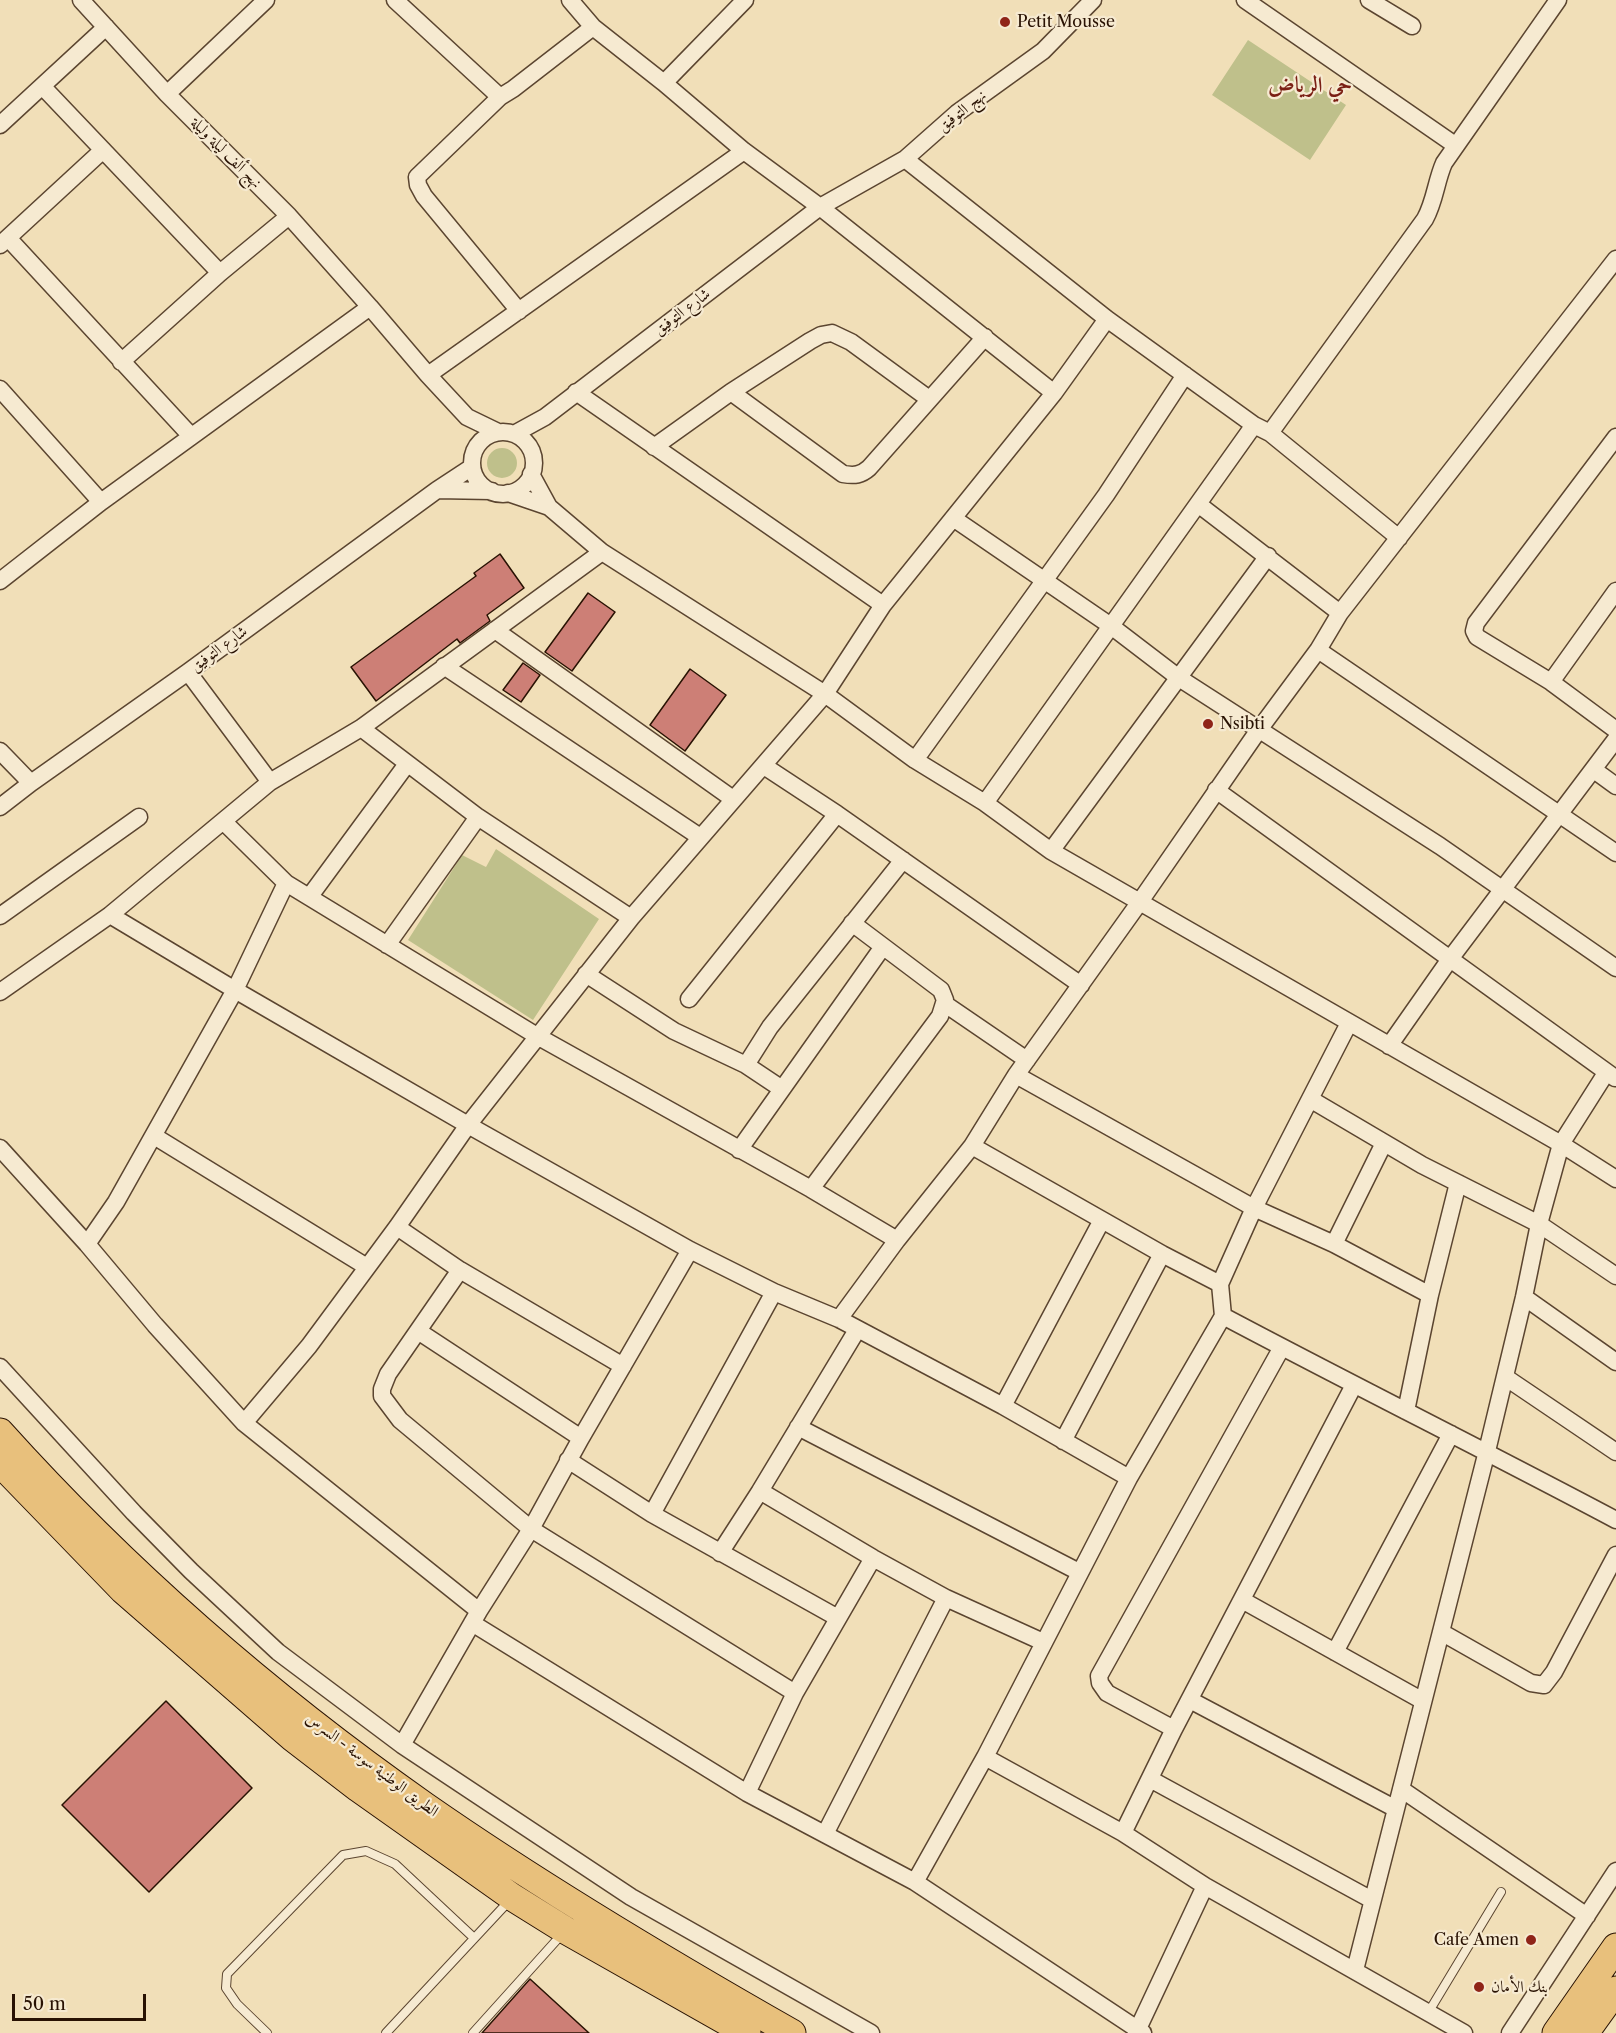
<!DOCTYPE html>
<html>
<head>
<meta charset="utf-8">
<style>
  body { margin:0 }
  #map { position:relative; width:1616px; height:2033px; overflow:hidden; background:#f1dfb8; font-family:"Libre Caslon Text",serif }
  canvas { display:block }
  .scale { position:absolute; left:12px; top:1994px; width:134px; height:27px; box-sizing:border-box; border:3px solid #291203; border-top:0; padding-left:8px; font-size:18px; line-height:21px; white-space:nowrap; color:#291203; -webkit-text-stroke:4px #f6ead1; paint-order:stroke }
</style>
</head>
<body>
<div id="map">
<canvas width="1616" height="2033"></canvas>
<div class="scale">50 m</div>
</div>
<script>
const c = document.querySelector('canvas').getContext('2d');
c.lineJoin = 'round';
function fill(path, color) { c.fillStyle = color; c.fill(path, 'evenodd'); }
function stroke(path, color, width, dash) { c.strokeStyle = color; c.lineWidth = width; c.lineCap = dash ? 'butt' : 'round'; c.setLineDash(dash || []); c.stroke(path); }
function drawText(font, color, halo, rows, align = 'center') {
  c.font = font + ' "Libre Caslon Text",Amiri,serif'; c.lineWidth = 4.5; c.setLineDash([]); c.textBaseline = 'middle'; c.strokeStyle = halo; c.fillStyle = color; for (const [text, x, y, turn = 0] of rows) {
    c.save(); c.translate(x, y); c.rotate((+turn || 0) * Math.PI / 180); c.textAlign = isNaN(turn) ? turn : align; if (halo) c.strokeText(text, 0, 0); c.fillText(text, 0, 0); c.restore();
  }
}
const green = new Path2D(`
  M1248,40L1346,105L1310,160L1212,95Z
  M487 463a15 15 0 1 1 30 0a15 15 0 1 1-30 0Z
  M496,849L599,919L533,1020L408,940L462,855L486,867Z`);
const building = new Path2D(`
  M500,554L524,588L487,615L490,621L460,643L457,639L376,701L351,667L476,576L474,573Z
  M588,593L615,612L572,671L545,652Z
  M523,663L540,675L521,702L503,690Z
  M690,669L726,695L685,751L650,725Z
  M166,1701L252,1788L149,1892L62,1805Z
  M530,1979L589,2033H482Z`);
const service = new Path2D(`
  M1428,2013L1501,1892
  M267,2033L237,2004L226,1988L227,1974L343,1855L366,1851L395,1864L474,1938
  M386,2033L510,1900
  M473,2033L563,1933`);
const minor = new Path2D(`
  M81,0L167,94L289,216L370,307
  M395,0L500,97
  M570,0L593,27L664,83L744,151L820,207L1054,393
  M1245,0L1455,145
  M1369,0L1412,26
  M664,83L745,0
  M43,87L220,273
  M167,94L266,0
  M0,125L106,27
  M905,159L1107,319L1254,425L1270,433L1399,538
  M8,238L191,436
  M0,245L103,150
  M519,311L424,196L418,185L417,177L500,97L513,89L593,27
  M121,362L220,273L289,216
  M428,375L744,151
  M0,389L101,502
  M576,392L883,605
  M731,392L843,474C855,476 861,475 869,468L985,337
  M472 463a31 31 0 1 1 62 0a31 31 0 1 1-62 0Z
  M1270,433L1425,219C1435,201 1436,181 1444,163L1558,0
  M514,434L545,417L820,207L905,159L957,113L1043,51L1093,0
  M1616,437L1476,623L1474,631L1477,637L1551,682L1616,730
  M654,447L731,392L810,341L821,335L832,333L851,342L929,399
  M531,474L549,507L602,552L825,694L915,760L985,803L1051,851L1561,1144L1616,1179
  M437,490L492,491
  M508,493L549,507
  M1198,504L1340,613
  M953,518L1111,626L1179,678L1440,846L1616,968
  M0,581L101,502L370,307L428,375L467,417L498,432
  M495,630L733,799
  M1318,650L1616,853
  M444,666L700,837
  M188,672L270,782
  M1551,682L1616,591
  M361,728L478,817L631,918
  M0,751L31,783
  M915,760L1106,495L1185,375
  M764,766L837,814L1081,985
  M1594,770L1616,786
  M1216,790L1615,1078
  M985,803L1254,425
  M0,807L31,783L188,672L437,490L472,467
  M224,822L286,883L537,1036L811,1189L897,1240
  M1051,851L1268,556
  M310,896L407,764
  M110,915L235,990L468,1125L690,1250L774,1292L839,1319L1003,1406L1129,1478
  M0,916L139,817
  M387,945L478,817
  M586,974L674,1031L746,1065
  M0,992L110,915L270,782L361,728L602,552
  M689,999L837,814
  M945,1004L1027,1060
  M1389,1046L1450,959L1616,739
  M1016,1075L1254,1208L1334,1244L1430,1295
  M782,1089L746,1065L770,1027L903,860
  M1310,1099L1422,1165L1539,1224L1616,1276
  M154,1136L367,1267
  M972,1146L1162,1254L1220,1284
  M0,1148L87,1244L155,1325L244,1423L479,1611
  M739,1150L882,948
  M811,1189L940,1016L945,1000L941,990L852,923
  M397,1227L460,1270
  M87,1244L116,1202L235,990L286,883
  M1334,1244L1384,1143
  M1524,1297L1616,1362
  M1223,1316C1353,1385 1486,1451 1616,1520
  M839,1319L897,1240L972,1146L1016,1075L1139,903L1258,731L1318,650L1340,613L1616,259
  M418,1331L581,1438
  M623,1366L460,1270L388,1374L382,1389V1396L400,1420L531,1529L795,1693
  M0,1367L134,1513L191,1571L278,1652L402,1745L631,1897L871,2033
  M1505,1377L1616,1452
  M1003,1406L1102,1220
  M1406,1411L1430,1295L1458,1183
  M244,1423L309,1346L397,1227L468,1125L631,918L825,694L883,605L1054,393L1107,319
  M798,1427L1079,1572
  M1063,1441L1162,1254
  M568,1460L652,1514L838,1618
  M760,1491L857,1330
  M652,1514L774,1292
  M720,1553L760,1491L873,1558L946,1598L1043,1642
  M1242,1600L1423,1701
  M472,1623L747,1793L915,1882L1143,2033
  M1441,1632L1531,1683L1544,1685L1554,1672L1616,1555
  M1335,1652L1451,1434
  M1190,1700L1396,1809
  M1174,1729L1107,1693L1100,1683L1099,1676L1282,1347
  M402,1745L479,1611L531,1529L581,1438L690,1250
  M985,1757L1123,1833L1205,1886L1464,2033
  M1150,1779L1372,1900
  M1401,1789L1587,1916
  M747,1793L795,1693L873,1558
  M1123,1833L1174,1729L1354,1385
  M825,1834L946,1598
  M915,1882L985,1757L1129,1478L1223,1316L1220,1284L1254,1208L1349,1023
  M1355,1970L1487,1451L1524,1297L1539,1224L1561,1144L1606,1073
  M1136,2033L1205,1886
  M1510,2033L1616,1871`);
const trunk = new Path2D(`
  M0,1432C126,1572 271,1698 425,1806C543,1888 667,1962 792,2033
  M0,1463L123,1590L293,1738L358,1788L512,1897L565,1930L747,2033
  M1556,2033L1616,1947
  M1585,2033L1616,1990`);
const markers = [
  [1005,22,6,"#8f2418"],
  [1208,724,6,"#8f2418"],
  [1531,1940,6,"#8f2418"],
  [1479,1987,6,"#8f2418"]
];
const poiNames = [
  ["Petit Mousse",1017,22],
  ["Nsibti",1220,724],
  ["Cafe Amen",1519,1940,"right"],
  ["بنك الأمان",1491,1987]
];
const streetNames = [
  ["نهج التوفيق",962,111,-38],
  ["نهج ألف ليلة وليلة",226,153,45],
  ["شارع التوفيق",682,312,-37],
  ["شارع التوفيق",219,649,-36],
  ["الطريق الوطنية سوسة - السرس",372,1765,37]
];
const districtNames = [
  ["حي الرياض",1310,86]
];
fill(green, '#bfc08b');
fill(building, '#cd7f76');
stroke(building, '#291203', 1.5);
stroke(service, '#5b4530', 10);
stroke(minor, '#5b4530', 19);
stroke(trunk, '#291203', 29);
stroke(service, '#f6ead1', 8);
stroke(minor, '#f6ead1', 16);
stroke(trunk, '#e8c07c', 27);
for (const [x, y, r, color] of markers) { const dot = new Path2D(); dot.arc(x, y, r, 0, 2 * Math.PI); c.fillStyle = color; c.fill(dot); stroke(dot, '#f6ead1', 2); }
drawText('16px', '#291203', '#f6ead1', poiNames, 'left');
drawText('16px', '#291203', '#f6ead1', streetNames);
drawText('bold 22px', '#7a1f14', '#f6ead1', districtNames);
</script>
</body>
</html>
